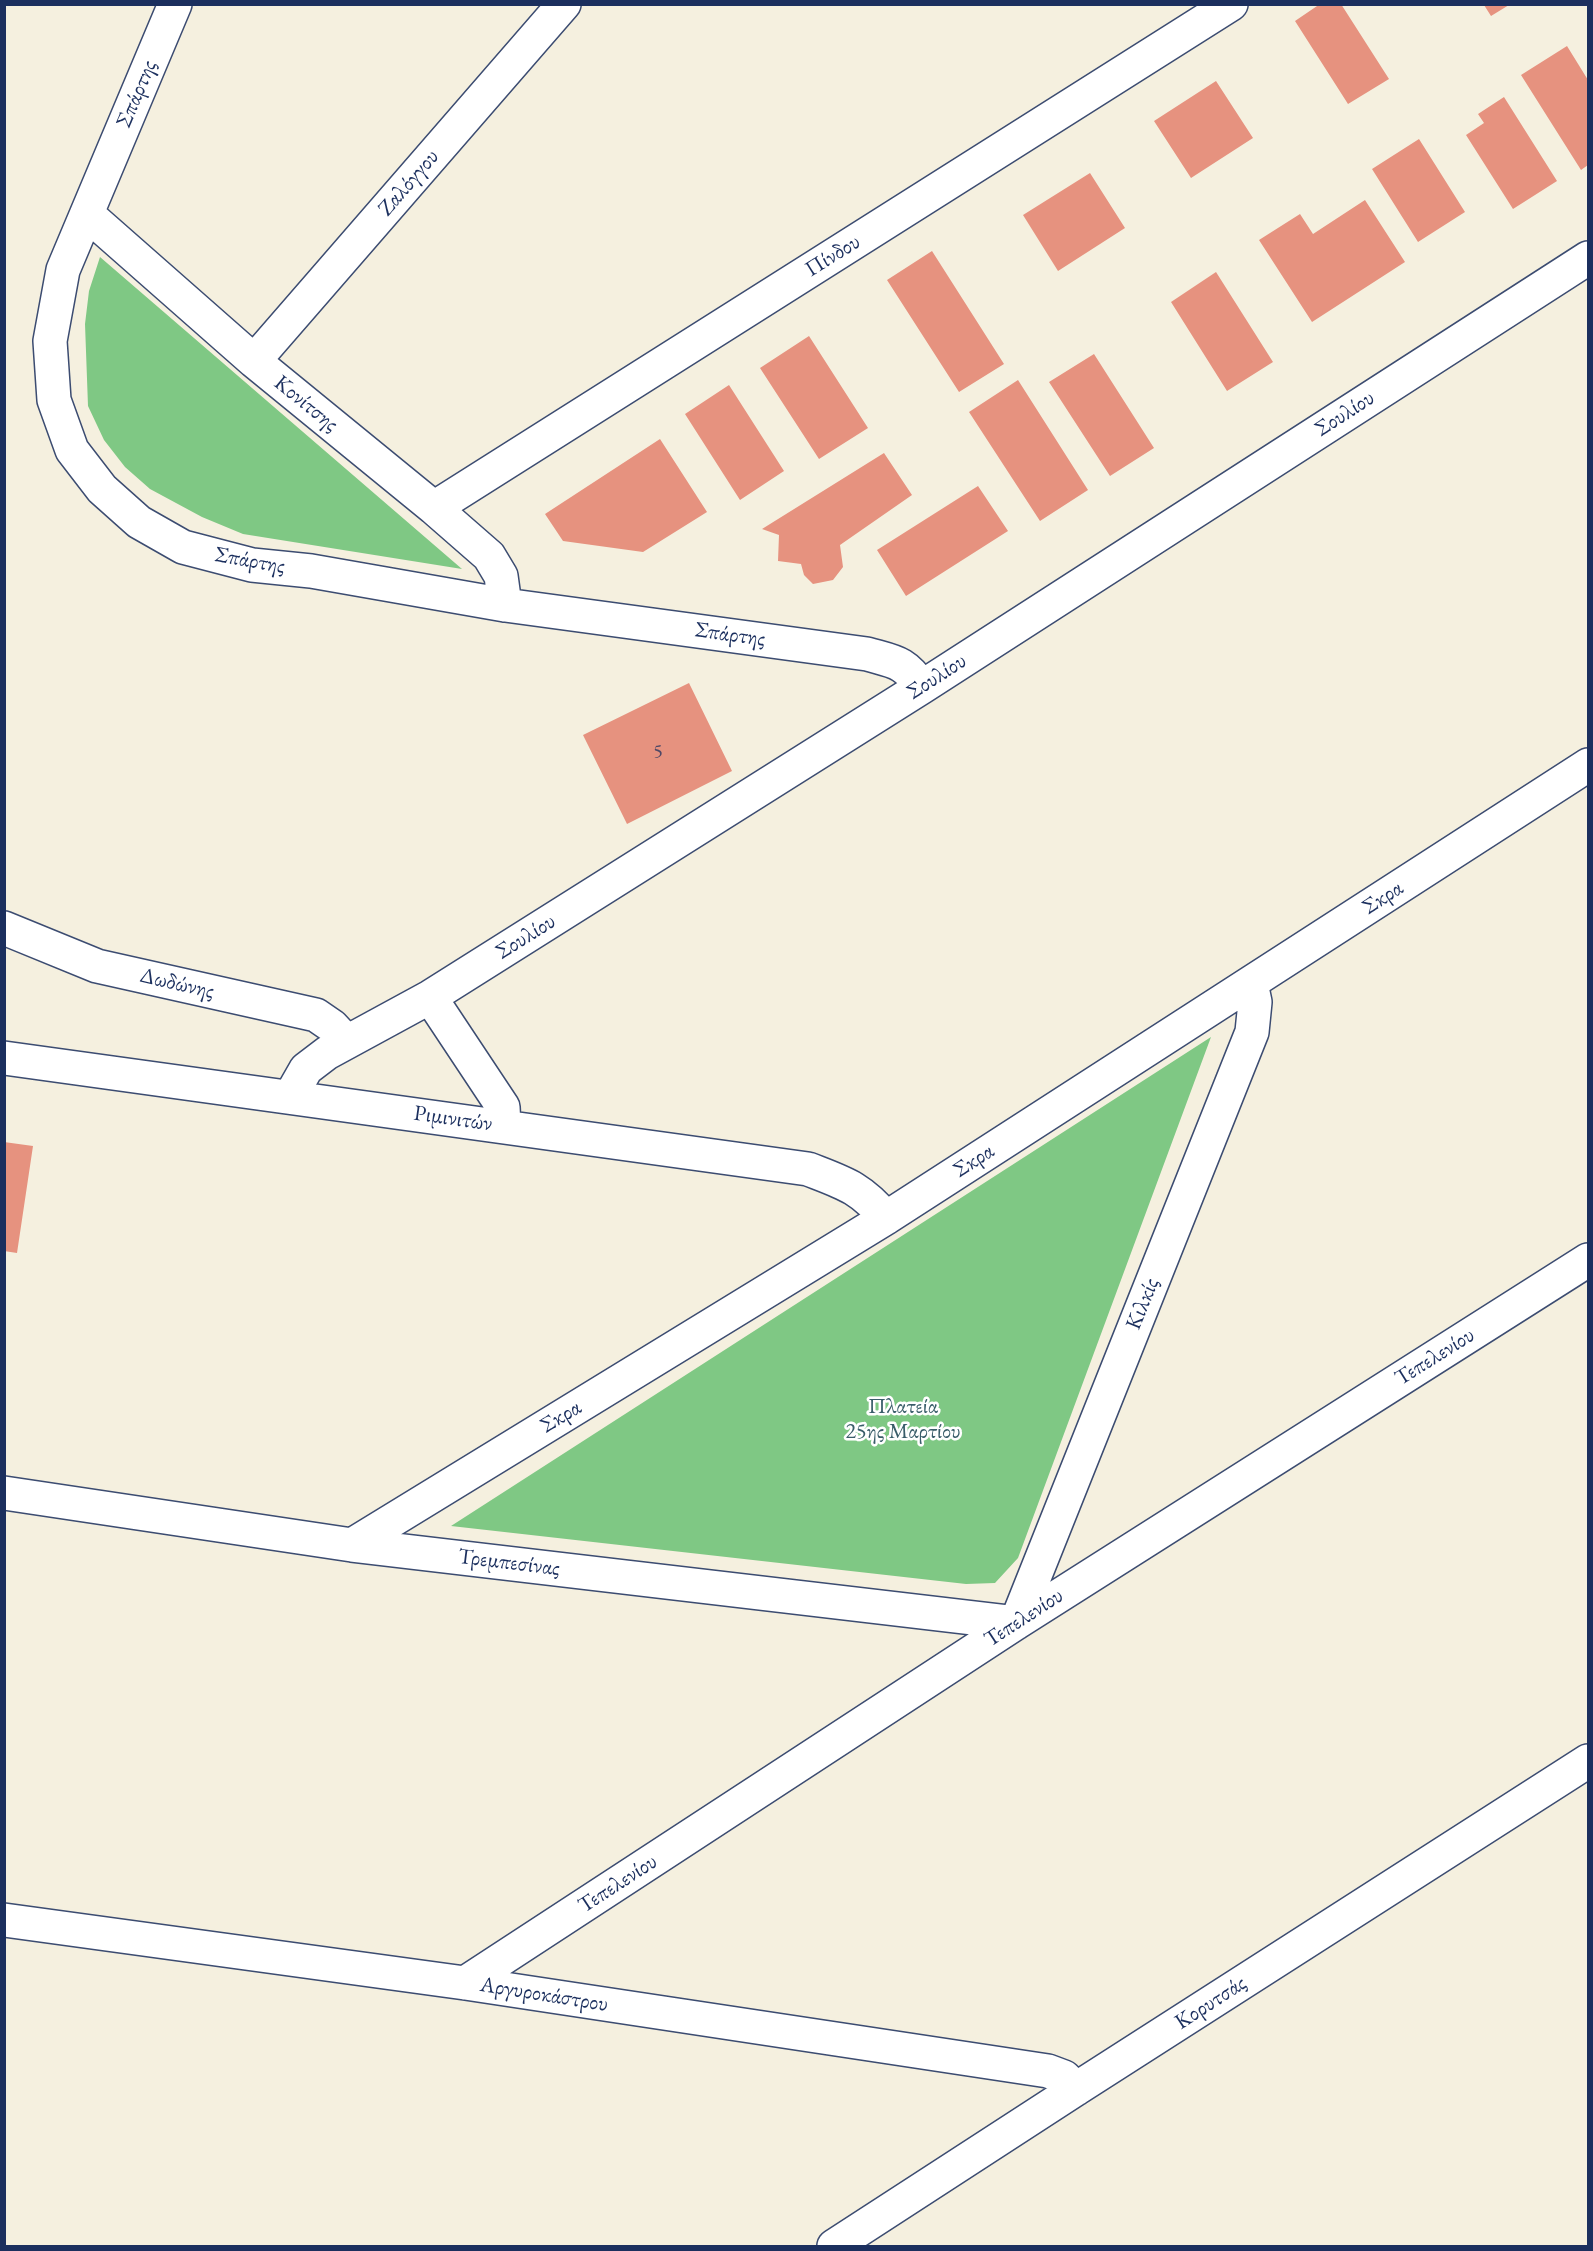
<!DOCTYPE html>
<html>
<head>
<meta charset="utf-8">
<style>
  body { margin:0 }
  #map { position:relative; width:1593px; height:2251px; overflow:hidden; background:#f5f0df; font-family:"EB Garamond",serif }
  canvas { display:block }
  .frame { position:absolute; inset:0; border:6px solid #1b2f5e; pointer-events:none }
</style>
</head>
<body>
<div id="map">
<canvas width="1593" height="2251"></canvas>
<div class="frame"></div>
</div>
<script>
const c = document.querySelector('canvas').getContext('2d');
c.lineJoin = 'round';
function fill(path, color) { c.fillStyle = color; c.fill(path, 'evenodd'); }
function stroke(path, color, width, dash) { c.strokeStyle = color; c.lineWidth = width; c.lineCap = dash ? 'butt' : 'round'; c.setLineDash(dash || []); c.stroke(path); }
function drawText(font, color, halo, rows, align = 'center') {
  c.font = font + ' "EB Garamond",serif'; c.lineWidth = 5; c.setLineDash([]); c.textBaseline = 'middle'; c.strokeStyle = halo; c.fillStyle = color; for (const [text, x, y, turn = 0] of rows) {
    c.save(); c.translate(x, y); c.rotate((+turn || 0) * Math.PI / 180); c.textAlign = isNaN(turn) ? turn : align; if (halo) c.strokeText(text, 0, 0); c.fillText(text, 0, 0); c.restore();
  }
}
const green = new Path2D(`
  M100,257L462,569L243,534L202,517L150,489L125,467L104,440L88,406L85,324L89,291Z
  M1211,1037L1018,1558L995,1583L966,1584L451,1526Z`);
const building = new Path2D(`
  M1320,4H1341L1389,79L1348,104L1295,21Z
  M1484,5H1509L1491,16Z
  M1567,46L1588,80V165L1581,170L1521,75Z
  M1216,81L1253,138L1191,178L1154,121Z
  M1504,97L1557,181L1513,209L1466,135L1484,123L1478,114Z
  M1419,139L1465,212L1418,242L1372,169Z
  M1090,173L1125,228L1058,271L1023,215Z
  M1365,200L1405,262L1312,322L1259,240L1300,214L1313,234Z
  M932,251L1004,364L959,392L887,280Z
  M1216,272L1273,362L1227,391L1171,302Z
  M809,336L868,428L819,459L760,368Z
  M1094,354L1154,448L1110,476L1049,382Z
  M1018,380L1088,490L1040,521L969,412Z
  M729,385L784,471L740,500L685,414Z
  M660,439L707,512L643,552L563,541L545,514Z
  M884,453L912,495L840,545L843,567L833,580L813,584L804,575L801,564L778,561L779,535L762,529Z
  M978,486L1008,531L906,596L877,550Z
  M689,683L732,771L627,824L583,735Z
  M4,1142L33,1146L17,1253L4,1251Z`);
const minor = new Path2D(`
  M175,4L63,270L50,341L54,400L72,450L102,489L139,522L183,547L252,565L311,571L505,605L867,654C895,662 904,661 922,687
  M87,214L254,361L434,508L489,556L501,576L505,605
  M254,361L564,4
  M434,508L1231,4
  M4,928L97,966L316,1015L332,1026L346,1041
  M430,997L503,1107L504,1126
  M4,1058L808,1169C844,1183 860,1187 886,1218
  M290,1097L306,1069L327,1053L430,997L922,687L1588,258
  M4,1493L352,1545L1016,1623L1252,1032L1255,1002L1251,983
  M352,1545L886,1218L1588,765
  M4,1920L465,1983L1048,2071L1064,2077L1076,2089
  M465,1983L1016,1623L1588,1260
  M834,2246L1076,2089L1588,1761`);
const numberNames = [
  ["5",658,753]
];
const streetNames = [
  ["Σπάρτης",137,94,-67],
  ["Ζαλόγγου",409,183,-49],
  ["Πίνδου",833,256,-32],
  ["Κονίτσης",306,404,39],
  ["Σουλίου",1345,414,-33],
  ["Σπάρτης",250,561,10],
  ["Σπάρτης",730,635,8],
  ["Σουλίου",937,677,-33],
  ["Σκρα",1383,898,-33],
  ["Σουλίου",526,937,-32],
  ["Δωδώνης",177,984,13],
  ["Ριμινιτών",453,1119,8],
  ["Σκρα",974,1161,-33],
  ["Κιλκίς",1143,1304,-68],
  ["Τεπελενίου",1435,1357,-32],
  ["Σκρα",561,1417,-31],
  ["Τρεμπεσίνας",509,1563,7],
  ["Τεπελενίου",1024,1618,-33],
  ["Τεπελενίου",618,1884,-33],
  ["Αργυροκάστρου",544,1995,9],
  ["Κορυτσάς",1211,2003,-33]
];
const parkNames = [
  ["Πλατεία",903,1407],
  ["25ης Μαρτίου",903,1432]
];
fill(green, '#7fc884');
fill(building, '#e6927f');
stroke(minor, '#3c4c71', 36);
stroke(minor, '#fff', 33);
drawText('20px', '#4e4866', null, numberNames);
drawText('22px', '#1b2f5e', '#fff', streetNames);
drawText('22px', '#395d69', '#fff', parkNames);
</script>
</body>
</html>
